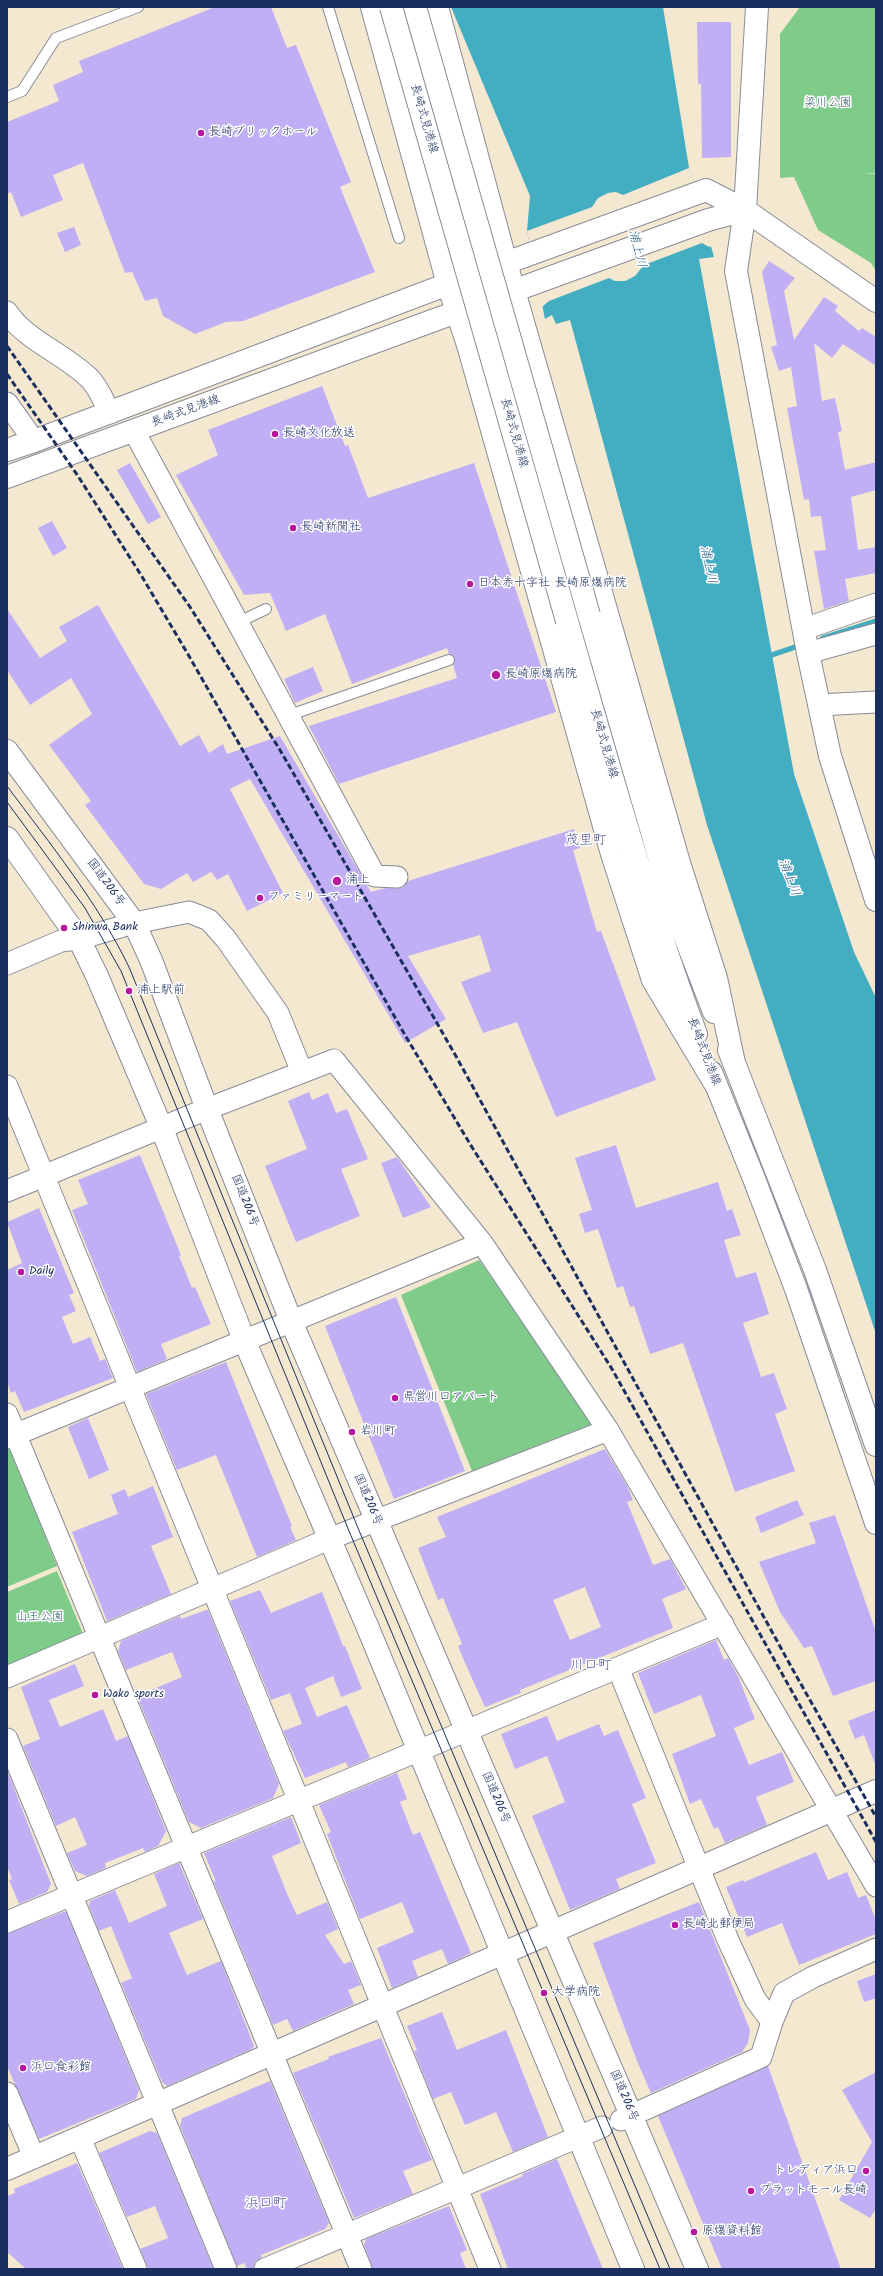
<!DOCTYPE html>
<html>
<head>
<meta charset="utf-8">
<style>
  body { margin:0 }
  #map { position:relative; width:883px; height:2276px; overflow:hidden; background:#f4e8d1; font-family:Kalam,sans-serif }
  canvas { display:block }
  .frame { position:absolute; inset:0; border:8px solid #1b2f5e; pointer-events:none }
</style>
</head>
<body>
<div id="map">
<canvas width="883" height="2276"></canvas>
<div class="frame"></div>
</div>
<script>
const c = document.querySelector('canvas').getContext('2d');
c.lineJoin = 'round';
function fill(path, color) { c.fillStyle = color; c.fill(path, 'evenodd'); }
function stroke(path, color, width, dash) { c.strokeStyle = color; c.lineWidth = width; c.lineCap = dash ? 'butt' : 'round'; c.setLineDash(dash || []); c.stroke(path); }
function drawText(font, color, halo, rows, align = 'center') {
  c.font = font + ' Kalam,"Klee One",sans-serif'; c.lineWidth = 3; c.setLineDash([]); c.textBaseline = 'middle'; c.strokeStyle = halo; c.fillStyle = color; for (const [text, x, y, turn = 0] of rows) {
    c.save(); c.translate(x, y); c.rotate((+turn || 0) * Math.PI / 180); c.textAlign = isNaN(turn) ? turn : align; if (halo) c.strokeText(text, 0, 0); c.fillText(text, 0, 0); c.restore();
  }
}
const green = new Path2D(`
  M800,7H876V173L864,174H876V271L871,263L818,230L794,177L780,178V34Z
  M479,1260L595,1423L472,1471L401,1295Z
  M10,1448L57,1566L7,1587V1449Z
  M57,1571L84,1636L7,1668V1592Z`);
const water = new Path2D(`
  M451,7H663L689,168L714,257L699,259L794,774L854,952L876,998V1334L707,825L570,320L556,324L552,315L545,319L527,231L530,196Z`);
const pier = new Path2D(`
  M689,168L712,246L709,247L702,243L644,265L635,276L625,281H615L609,278L549,301L542,307L527,231L592,207L598,198L608,193L616,192L623,195Z`);
const stream = new Path2D(`
  M823,638L876,621
  M766,657L801,645`);
const building = new Path2D(`
  M215,7H271L287,48L296,45L351,182L340,187L375,272L243,321L226,322L195,334L163,316L157,298L145,301L132,272L125,273L83,163L53,175L63,200L21,217L11,192L7,194V122L59,101L53,85L83,72L79,61Z
  M697,22H731V157L702,158L701,84H698Z
  M74,227L81,245L65,252L57,233Z
  M769,261L795,278L784,291L794,340L824,297L838,306L835,311L859,331L862,328L876,337V366L843,344L832,358L814,343L822,401L835,398L842,431L838,432L845,470L876,462V490L851,497L858,550L876,547V573L845,579L849,601L824,609L814,551L826,550L821,516L811,517L809,499L804,500L787,408L797,406L791,367L779,371L771,347L777,345L762,272Z
  M322,386L345,446L348,445L368,498L474,463L556,712L339,784L309,726L457,678L453,665L455,658L449,654L447,648L352,684L325,614L286,631L270,593L244,595L176,475L218,455L208,430Z
  M130,463L161,517L148,524L117,470Z
  M52,521L67,548L53,556L38,528Z
  M98,605L180,746L199,735L209,753L223,744L227,754L280,736L371,892L385,888H402L408,881L574,829L580,848L573,850L597,932L601,931L656,1080L556,1117L517,1022L483,1033L461,982L491,971L480,935L408,956L446,1019L405,1043L250,779L230,789L283,893L247,911L228,874L217,880L211,872L193,882L187,873L161,889L144,884L85,805L91,801L49,745L92,714L71,678L30,705L7,670V609L40,658L67,641L59,627Z
  M313,667L323,691L295,703L284,679Z
  M309,1092L312,1100L328,1093L336,1113L347,1109L368,1159L341,1169L360,1216L296,1242L265,1166L307,1149L288,1101Z
  M616,1145L636,1208L718,1182L727,1211L732,1209L741,1235L724,1240L736,1278L756,1272L769,1314L743,1323L761,1377L774,1373L787,1409L775,1414L795,1471L735,1492L683,1343L650,1354L634,1306L630,1307L623,1286L617,1288L598,1229L585,1233L579,1214L592,1210L575,1158Z
  M140,1155L181,1255L179,1256L192,1288L195,1287L211,1324L161,1344L167,1359L137,1372L72,1210L88,1204L78,1180Z
  M397,1157L431,1207L403,1218L381,1163Z
  M39,1208L74,1293L69,1295L76,1311L62,1317L73,1344L90,1337L100,1361L105,1359L113,1378L24,1412L15,1391L11,1393L7,1382V1270L22,1263L7,1222Z
  M396,1297L465,1471L394,1499L325,1326Z
  M226,1362L292,1526L290,1527L296,1540L257,1557L216,1455L177,1470L146,1394Z
  M88,1418L109,1470L89,1479L68,1427Z
  M605,1449L627,1486L633,1500L627,1502L653,1565L670,1559L686,1589L662,1599L673,1628L520,1690L521,1693L485,1707L465,1663L458,1646L462,1644L443,1598L438,1600L418,1548L446,1537L437,1517ZM585,1587L601,1627L570,1640L553,1600Z
  M153,1486L173,1537L151,1546L171,1594L107,1621L72,1532L118,1514L111,1495L125,1489L128,1497Z
  M797,1500L804,1515L761,1533L755,1517Z
  M835,1515L876,1632V1681L833,1696L812,1646L804,1648L780,1612L759,1562L816,1543L809,1523Z
  M260,1590L271,1613L322,1592L343,1646H345L362,1689L341,1697L333,1676L305,1688L317,1717L347,1705L370,1758L348,1767L346,1762L305,1778L283,1731L302,1724L290,1693L271,1700L230,1601Z
  M206,1610H208L279,1784L273,1798L201,1828L189,1822L137,1696L182,1677L172,1652L126,1670L118,1651L121,1641L180,1616L181,1619Z
  M716,1640L724,1660L728,1658L738,1676L755,1719L734,1728L749,1765L782,1752L794,1782L756,1797L767,1825L725,1843L718,1827L714,1829L701,1799L690,1804L672,1754L716,1736L701,1695L654,1714L638,1673Z
  M75,1664L84,1686L49,1700L60,1727L103,1709L116,1741L128,1736L166,1831L158,1846L145,1852L143,1848L105,1863L106,1868L87,1876L75,1871L67,1853L87,1845L75,1817L56,1826L23,1746L40,1739L21,1687Z
  M876,1710V1764H875L864,1735L855,1739L848,1721Z
  M547,1716L557,1741L599,1724L604,1736L618,1730L646,1798L632,1804L656,1863L616,1879L620,1889L570,1910L532,1816L565,1802L547,1756L515,1769L501,1734Z
  M7,1770L51,1884L47,1892L19,1904L9,1880L12,1879L7,1866Z
  M397,1773L407,1799L400,1802L413,1835L420,1832L471,1953L448,1964L442,1949L412,1961L418,1977L392,1988L377,1948L414,1932L402,1902L360,1919L327,1834L331,1832L319,1805Z
  M291,1817L301,1843L272,1856L288,1896L297,1915L327,1902L338,1929L325,1935L344,1964L351,1961L361,1985L348,1990L354,2004L293,2031L287,2019L273,2025L213,1880L216,1882L204,1853Z
  M816,1852L828,1880L847,1872L858,1898L866,1895L876,1920V1934L799,1965L782,1923L747,1937L726,1887L743,1880L744,1882Z
  M179,1863L203,1919L169,1933L187,1975L221,1961L254,2046L252,2049L167,2086L162,2082L121,1983L132,1978L111,1926L99,1931L89,1906L90,1901L115,1890L129,1923L167,1906L154,1874Z
  M699,1902L750,2030L748,2043L742,2052L651,2093L637,2061L593,1943Z
  M63,1912H66L139,2090L136,2099L39,2139L7,2066V1934Z
  M876,1974V1998L864,2002L857,1981Z
  M442,2012L457,2050L506,2030L548,2137L513,2152L496,2112L465,2125L451,2092L433,2099L414,2051L417,2050L407,2026Z
  M381,2038L432,2160L403,2171L413,2194L354,2218L293,2073L329,2059L328,2057Z
  M768,2066L820,2212L841,2269H722L658,2116Z
  M876,2072V2209L870,2218L839,2200L872,2142L842,2090Z
  M270,2081L329,2223L325,2229L261,2255L262,2257L255,2262L253,2269H246L245,2263L237,2266L180,2126L182,2118Z
  M150,2131L157,2133L213,2268L148,2269L140,2249L168,2238L155,2206L127,2217L99,2153Z
  M557,2159L603,2269H508L480,2194L523,2176L522,2174Z
  M77,2163L123,2269H26L7,2252V2196L15,2193L14,2189Z
  M449,2206L467,2250L460,2253L466,2269H373L364,2245L366,2239Z`);
const lane = new Path2D(`
  M328,7L399,238
  M7,97L22,91L56,38L138,7
  M237,623L266,609
  M287,716L449,660`);
const street = new Path2D(`
  M7,312C25,340 65,354 89,378C98,386 104,402 110,413
  M7,403L34,441
  M134,431L375,876L397,877
  M804,629L876,604
  M808,653L876,634
  M819,705L876,702
  M7,964L61,941L79,939L134,923L189,912L209,920L226,939L278,1013L302,1072
  M7,1086L490,2269
  M7,1191L207,1109L334,1060L482,1243L608,1430L876,1886
  M7,1414L361,2269
  M7,1438L482,1243
  M618,1668L728,1940L755,1999L772,2022L761,2057L621,2120
  M7,1677L329,1539L608,1430
  M7,1739L226,2269
  M7,1922L723,1624
  M772,2022L784,1993L813,1977L876,1949
  M7,2093L34,2157
  M80,2138L136,2269
  M265,2269L602,2127`);
const secondary = new Path2D(`
  M372,7L448,284L468,345L612,854L653,980L716,1085
  M437,7L506,263L680,866L716,978L734,1063
  M757,7L745,210L736,271L808,653L830,756L876,900
  M502,295L708,220L745,210
  M7,450L34,441L448,284L706,190L745,210L876,301
  M7,477L470,307
  M589,615L674,908L714,1012
  M567,621C607,759 645,899 696,1034
  M729,1050L815,1270L876,1445
  M711,1072L753,1176L796,1289L876,1523
  M7,2169L876,1791`);
const highway = new Path2D(`
  M7,751L134,923L151,960L207,1109L291,1321L697,2269
  M7,838L79,939L97,976L162,1129L244,1340L368,1628L633,2269`);
const tram = new Path2D(`
  M7,786C50,844 97,901 129,967L358,1528L670,2269
  M7,802L85,908L121,971L349,1531L660,2269`);
const rail = new Path2D(`
  M7,346L190,607L280,750L457,1058L793,1670L876,1817
  M7,374L78,476L141,575L189,656L405,1035L470,1144L612,1369L876,1842`);
const secondaryBridge = new Path2D(`
  M391,7L567,621
  M415,7L589,615`);
const markers = [
  [201,133,4,"#b5179e"],
  [275,434,4,"#b5179e"],
  [293,528,4,"#b5179e"],
  [470,584,4,"#b5179e"],
  [496,675,5,"#b5179e"],
  [337,881,5,"#b5179e"],
  [260,898,4,"#b5179e"],
  [64,928,4,"#b5179e"],
  [129,991,4,"#b5179e"],
  [21,1272,4,"#b5179e"],
  [395,1398,4,"#b5179e"],
  [352,1432,4,"#b5179e"],
  [95,1695,4,"#b5179e"],
  [675,1925,4,"#b5179e"],
  [544,1993,4,"#b5179e"],
  [23,2068,4,"#b5179e"],
  [866,2171,4,"#b5179e"],
  [751,2191,4,"#b5179e"],
  [694,2232,4,"#b5179e"]
];
const parkNames = [
  ["梁川公園",828,104],
  ["山王公園",40,1618]
];
const streetNames = [
  ["長崎式見港線",423,119,74],
  ["長崎式見港線",186,412,-20],
  ["長崎式見港線",513,433,74],
  ["長崎式見港線",603,744,74],
  ["国道206号",105,883,54],
  ["長崎式見港線",703,1052,69],
  ["国道206号",244,1201,68],
  ["国道206号",367,1500,67],
  ["国道206号",495,1798,67],
  ["国道206号",623,2096,67]
];
const poiNames = [
  ["長崎ブリックホール",209,133],
  ["長崎文化放送",283,434],
  ["長崎新聞社",301,528],
  ["日本赤十字社 長崎原爆病院",478,584],
  ["長崎原爆病院",505,675],
  ["浦上",346,881],
  ["ファミリーマート",268,898],
  ["Shinwa Bank",72,928],
  ["浦上駅前",137,991],
  ["Daily",29,1272],
  ["県営川口アパート",403,1398],
  ["岩川町",360,1432],
  ["Wako sports",103,1695],
  ["長崎北郵便局",683,1925],
  ["大学病院",552,1993],
  ["浜口食彩館",31,2068],
  ["トレディア浜口",858,2171,"right"],
  ["プラットモール長崎",759,2191],
  ["原爆資料館",702,2232]
];
const waterNames = [
  ["浦上川",636,249,76],
  ["浦上川",707,565,78],
  ["浦上川",788,878,69]
];
const quarterNames = [
  ["茂里町",586,842],
  ["川口町",591,1667],
  ["浜口町",266,2205]
];
fill(green, '#7fcb8a');
fill(water, '#43adc2');
fill(pier, '#f4e8d1');
stroke(stream, '#43adc2', 5.5);
fill(building, '#c1aff5');
stroke(lane, '#888c98', 12);
stroke(street, '#888c98', 23);
stroke(secondary, '#888c98', 24);
stroke(highway, '#888c98', 24);
stroke(lane, '#fff', 10);
stroke(street, '#fff', 21);
stroke(secondary, '#fff', 22);
stroke(highway, '#fff', 22);
stroke(tram, '#1b2f5e', 1);
stroke(rail, '#1b2f5e', 3, [6, 3]);
stroke(secondaryBridge, '#888c98', 24, []);
stroke(secondaryBridge, '#fff', 22);
for (const [x, y, r, color] of markers) { const dot = new Path2D(); dot.arc(x, y, r, 0, 2 * Math.PI); c.fillStyle = color; c.fill(dot); stroke(dot, '#fff', 1.5); }
drawText('12px', '#395e6b', '#fff', parkNames);
drawText('12px', '#1b2f5e', '#fff', streetNames);
drawText('12px', '#1b2f5e', '#fff', poiNames, 'left');
drawText('italic 13px', '#2b6186', '#fff', waterNames);
drawText('14px', '#555c93', '#fff', quarterNames);
</script>
</body>
</html>
